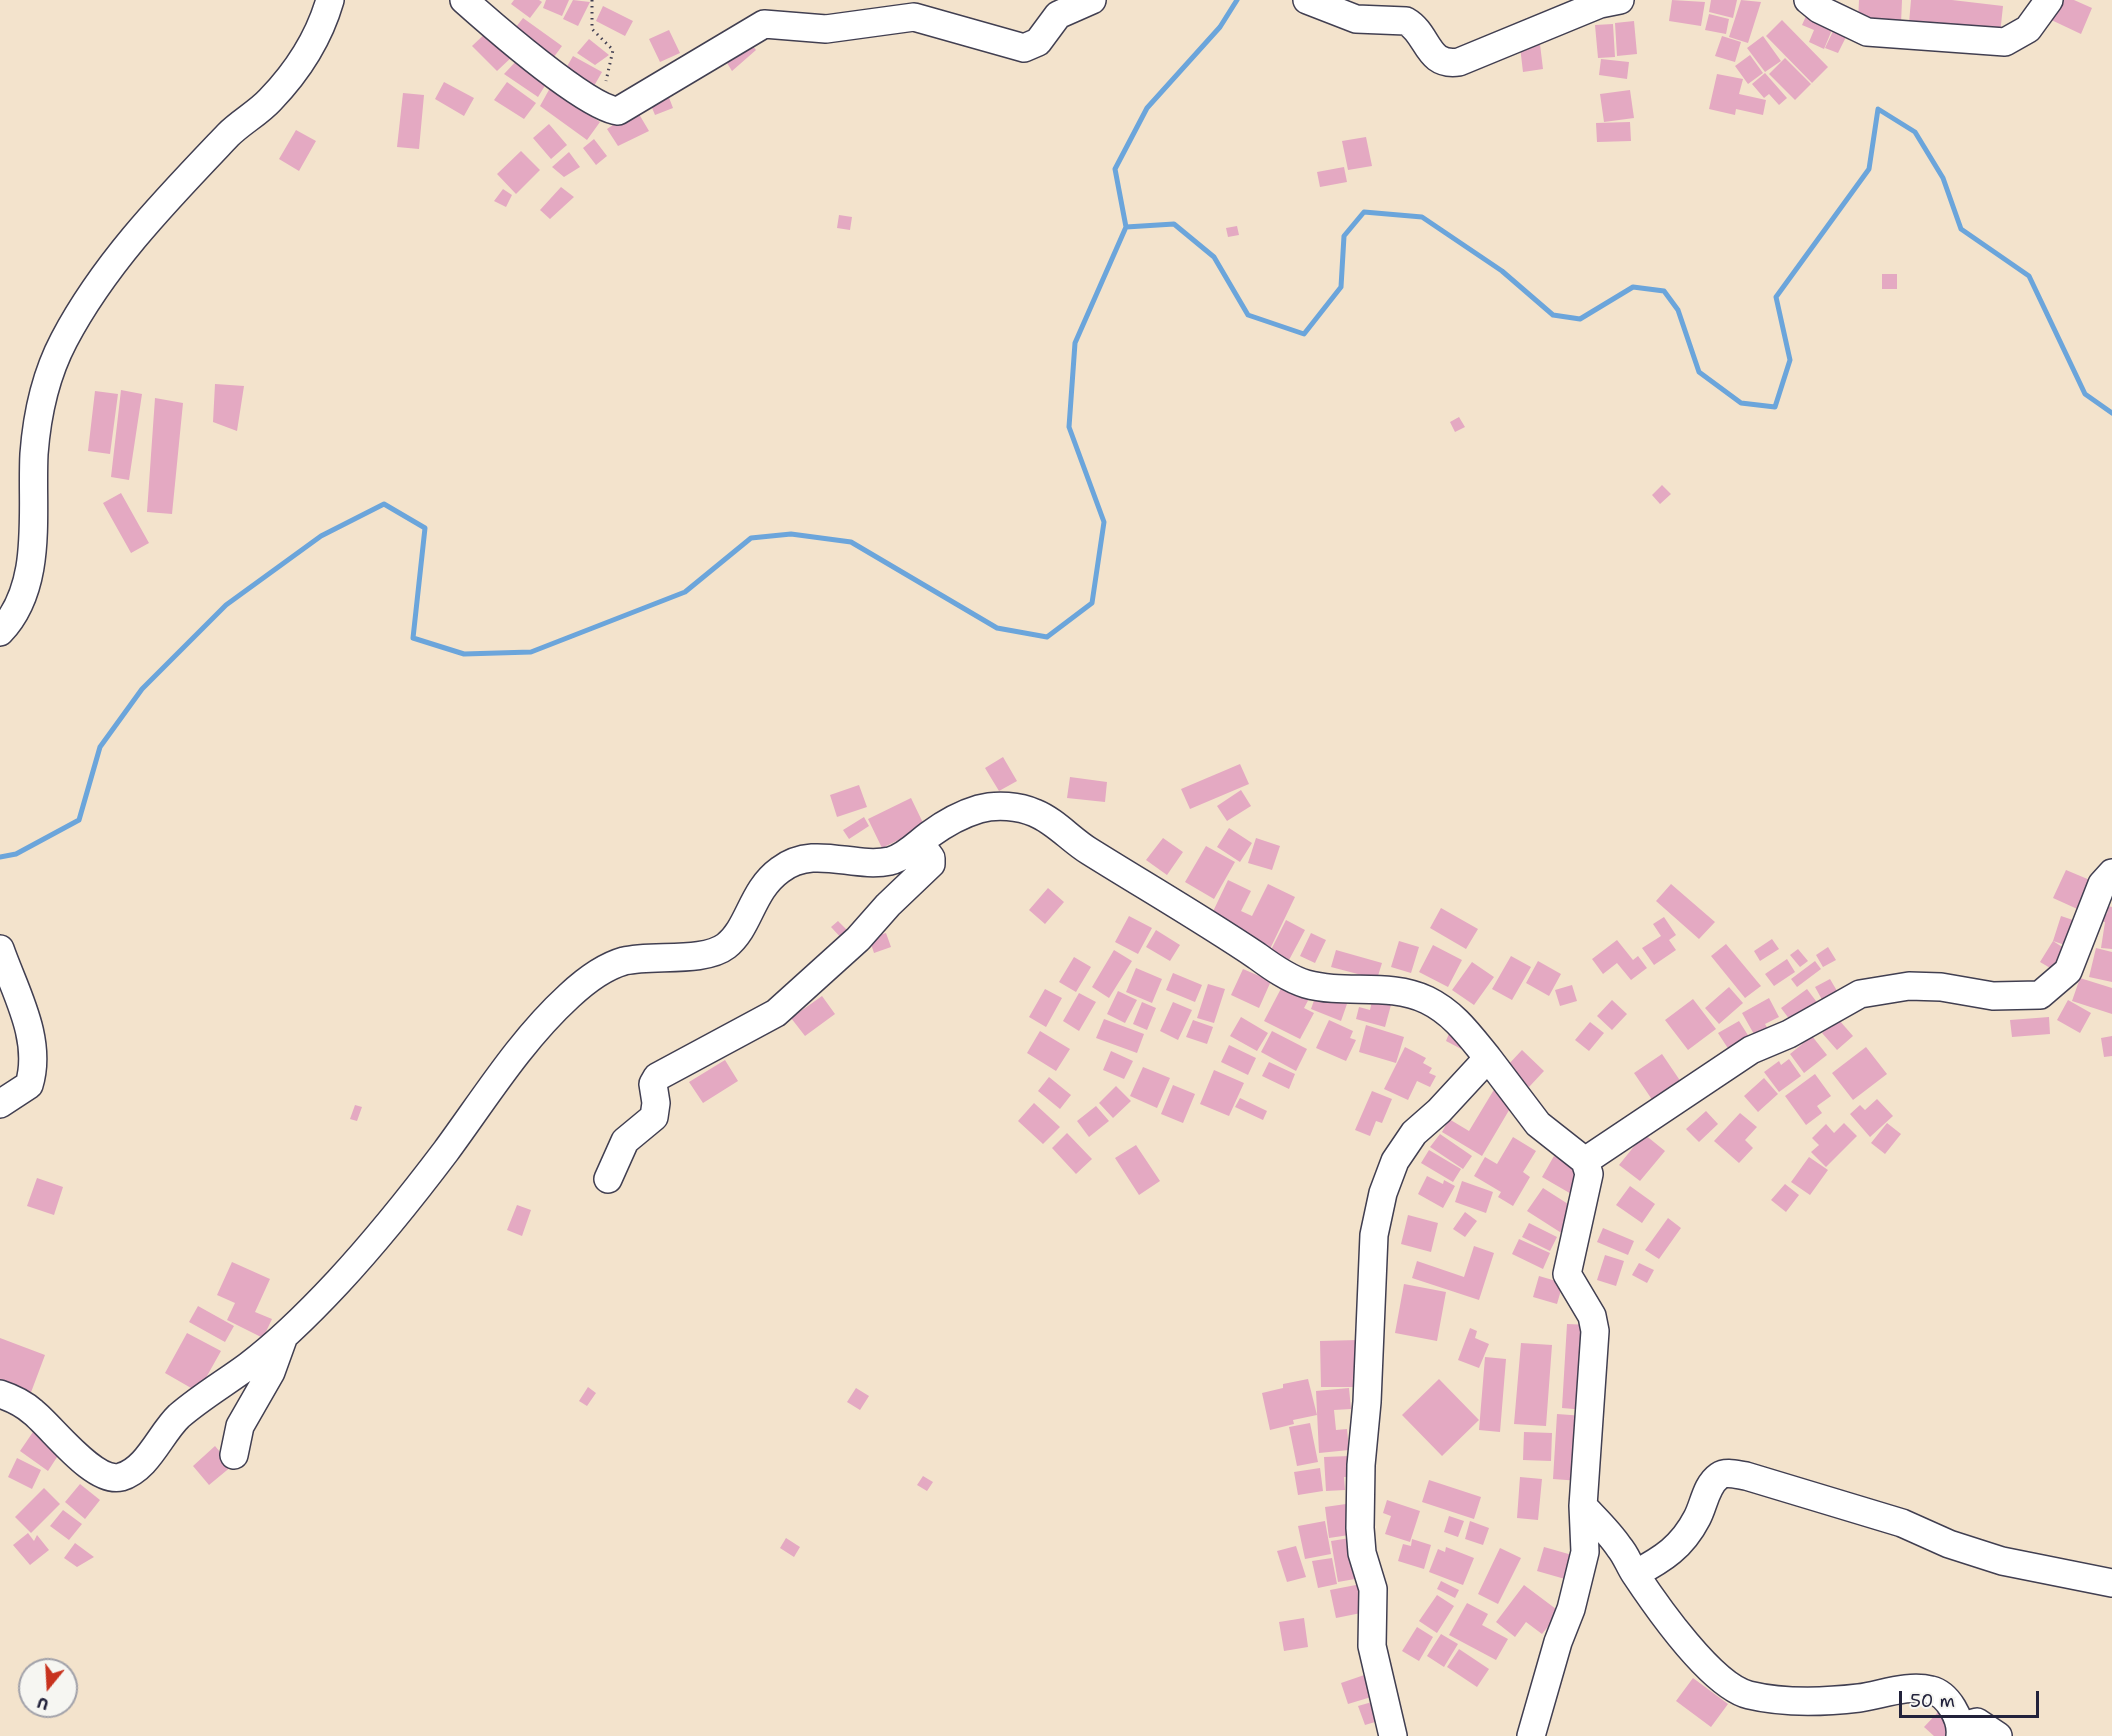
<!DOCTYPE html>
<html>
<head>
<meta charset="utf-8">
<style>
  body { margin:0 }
  #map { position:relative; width:2112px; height:1736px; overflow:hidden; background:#f3e3cc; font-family:"Shantell Sans",sans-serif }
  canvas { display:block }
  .north { position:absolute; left:18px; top:1658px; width:60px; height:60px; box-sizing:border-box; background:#f6f6f2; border:2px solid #a1a1a9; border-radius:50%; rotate:198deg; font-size:16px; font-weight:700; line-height:24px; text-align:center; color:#22223b }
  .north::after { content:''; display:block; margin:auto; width:21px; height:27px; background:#c8321e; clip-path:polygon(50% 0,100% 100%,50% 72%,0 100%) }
  .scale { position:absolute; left:1899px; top:1691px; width:140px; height:27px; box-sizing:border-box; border:3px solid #22223b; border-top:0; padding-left:8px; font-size:18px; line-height:21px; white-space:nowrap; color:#22223b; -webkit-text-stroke:4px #f6f6f2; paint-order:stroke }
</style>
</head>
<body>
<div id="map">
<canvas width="2112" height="1736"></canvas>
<div class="north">U</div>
<div class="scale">50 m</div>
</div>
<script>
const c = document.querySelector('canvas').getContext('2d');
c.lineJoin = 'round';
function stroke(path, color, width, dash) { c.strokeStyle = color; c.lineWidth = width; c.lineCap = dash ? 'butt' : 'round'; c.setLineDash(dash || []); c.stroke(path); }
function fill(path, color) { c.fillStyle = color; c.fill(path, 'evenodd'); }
const stream = new Path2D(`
  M1126,227L1115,169L1147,108L1220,27L1237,0
  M0,857L16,854L79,820L100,747L142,689L226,605L321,536L384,504L425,528L413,638L464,654L531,652L685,592L751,538L791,534L851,542L997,628L1047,637L1092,603L1104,522L1069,427L1075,343L1126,227L1174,224L1214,257L1248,315L1304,334L1341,287L1344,236L1364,212L1422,217L1502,271L1553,315L1580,319L1633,287L1664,291L1678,310L1699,372L1741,403L1775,407L1790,360L1776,297L1869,169L1878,109L1915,132L1943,178L1961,229L2029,276L2085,394L2112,413`);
const building = new Path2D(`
  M514,0H539L542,2L530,18L511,4Z
  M546,0H569L562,16L543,8Z
  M573,0L590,2L578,26L563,19Z
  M1672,0L1705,2L1701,26L1669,21Z
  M1711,0H1737L1733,18L1709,12Z
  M1741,0L1761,2L1748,43L1729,37Z
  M1859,0H1902L1901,24L1858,22Z
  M1911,0H1952L2003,6L2000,34L1909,23Z
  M2052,0H2074L2092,8L2081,34L2045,17Z
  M603,6L633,21L625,36L596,21Z
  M1709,14L1729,19L1726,34L1705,30Z
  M1807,14L1834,25L1824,49L1809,42L1814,30L1802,25Z
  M523,18L562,46L548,65L509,36Z
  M1782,20L1828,67L1812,83L1766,36Z
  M1634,21L1637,54L1617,56L1615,23Z
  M1613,24L1615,57L1598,58L1595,25Z
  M1834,29L1847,35L1838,53L1825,48Z
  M489,30L514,55L497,71L472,46Z
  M669,30L680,53L660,62L649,39Z
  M1539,36L1543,69L1523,72L1519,38Z
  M1722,36L1741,42L1735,62L1715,56Z
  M1763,36L1781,61L1765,72L1747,48Z
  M589,39L609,55L595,65L577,53Z
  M747,39L756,50L732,71L724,58Z
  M1750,55L1763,73L1748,84L1735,66Z
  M573,56L602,72L590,93L561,77Z
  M519,58L546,84L538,97L504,74Z
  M1785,58L1811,84L1795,100L1769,74Z
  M1601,59L1629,62L1627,79L1599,75Z
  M1765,73L1787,98L1779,105L1769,94L1764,98L1752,84Z
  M1717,74L1743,79L1739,94L1766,100L1763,115L1736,109L1735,115L1709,109Z
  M444,82L474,98L464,116L435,99Z
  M507,82L536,103L524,119L494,100Z
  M550,88L600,122L587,140L540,106Z
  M1630,90L1634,118L1604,122L1600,94Z
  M403,93L424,95L419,149L397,147Z
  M668,95L673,108L655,115L650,103Z
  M636,109L649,131L618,146L607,129Z
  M1630,122L1631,141L1597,142L1596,123Z
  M549,124L567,145L551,159L533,138Z
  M296,130L316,141L299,171L279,159Z
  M1366,137L1372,166L1348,170L1342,141Z
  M594,139L607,156L596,165L583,148Z
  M521,151L540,170L516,194L497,174Z
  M569,152L580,167L564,177L552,167Z
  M1344,167L1347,182L1320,187L1317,172Z
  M561,187L574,197L550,219L540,210Z
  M503,189L512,195L506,207L494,201Z
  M839,215L852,217L850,230L837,228Z
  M1237,226L1239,235L1228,237L1226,228Z
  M1882,274H1897V289H1882Z
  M215,384L244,386L237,431L213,422Z
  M121,390L142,394L129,480L111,477Z
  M95,391L118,394L110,454L88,451Z
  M155,398L183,403L172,514L147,512Z
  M1459,417L1465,427L1455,432L1450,422Z
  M1662,485L1671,494L1660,504L1652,495Z
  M121,493L149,543L131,553L103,503Z
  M1003,757L1017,781L999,791L985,768Z
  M1240,764L1249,784L1190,809L1181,789Z
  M1070,777L1107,782L1105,802L1067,798Z
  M859,785L867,807L837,817L830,795Z
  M1241,790L1251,806L1227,821L1217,806Z
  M911,798L925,827L882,848L868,819Z
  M864,817L869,826L849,839L843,830Z
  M1229,828L1252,843L1240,862L1217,847Z
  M1163,838L1183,852L1167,875L1146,860Z
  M1256,838L1280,846L1272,870L1248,863Z
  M1206,846L1235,862L1214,899L1185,882Z
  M2066,870L2097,883L2084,912L2053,898Z
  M1228,880L1251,891L1241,911L1252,916L1268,884L1295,897L1269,951L1208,922Z
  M1671,884L1715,922L1699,939L1656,901Z
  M1048,888L1064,902L1045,924L1029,910Z
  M2108,906L2112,907V949L2101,948L2105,922L2100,921L2101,914H2107Z
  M1441,908L1478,929L1466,949L1430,928Z
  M1129,916L1152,928L1138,954L1115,942Z
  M2061,916L2076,921L2068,946L2053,941Z
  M1664,917L1676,935L1669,940L1676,950L1654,965L1642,948L1661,936L1653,924Z
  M1286,920L1305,930L1289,960L1271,950Z
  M838,921L850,933L843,940L831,927Z
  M1156,930L1180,945L1170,961L1146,947Z
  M886,933L891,947L874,953L869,938Z
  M1311,933L1326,940L1315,963L1300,956Z
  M1772,939L1779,949L1760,961L1754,951Z
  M1617,940L1633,960L1638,956L1647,968L1631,980L1617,963L1603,974L1592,959Z
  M1399,941L1419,947L1411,973L1391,967Z
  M2053,941L2070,952L2057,972L2040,962Z
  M1726,944L1761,986L1745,998L1711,956Z
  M1433,945L1462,960L1448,987L1419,972Z
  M1828,947L1836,960L1823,967L1816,955Z
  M2096,948L2112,952V982L2089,977Z
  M1798,949L1808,961L1800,967L1790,955Z
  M1114,950L1132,961L1109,998L1092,987Z
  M1336,950L1382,963L1377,979L1331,967Z
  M1511,956L1531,967L1512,1000L1492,989Z
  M1074,957L1091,967L1076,992L1059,982Z
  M1787,959L1795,972L1774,986L1765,974Z
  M1538,961L1561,974L1549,996L1526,983Z
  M1815,961L1821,969L1797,987L1791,979Z
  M1472,962L1494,977L1474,1005L1452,990Z
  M1136,968L1162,979L1152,1003L1126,992Z
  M1243,969L1271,981L1259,1008L1231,995Z
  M1173,973L1202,985L1195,1002L1166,990Z
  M2080,978L2112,988V1014L2072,1001Z
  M1286,979L1310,997L1304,1008L1314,1013L1300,1039L1264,1021Z
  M1830,979L1840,996L1825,1005L1815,987Z
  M1208,984L1225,989L1214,1023L1197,1018Z
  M1572,985L1577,1001L1560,1006L1555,990Z
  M1729,987L1743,1003L1719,1024L1705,1008Z
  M1045,989L1062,998L1046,1027L1029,1017Z
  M1318,989L1348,1001L1341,1021L1311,1009Z
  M1807,989L1819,1005L1793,1024L1781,1008Z
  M1118,991L1137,1000L1125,1023L1107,1014Z
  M1079,993L1096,1002L1079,1031L1063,1021Z
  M822,996L835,1014L805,1036L791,1018Z
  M1769,998L1779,1017L1765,1024L1772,1036L1759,1043L1742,1013Z
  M1693,999L1716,1029L1688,1050L1665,1020Z
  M1612,1000L1627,1014L1612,1030L1597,1016Z
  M2068,1000L2091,1013L2080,1033L2057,1020Z
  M1372,1001L1391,1005L1385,1027L1356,1019L1359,1007L1370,1010Z
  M1142,1002L1156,1008L1147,1030L1133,1024Z
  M1173,1002L1192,1010L1178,1040L1160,1031Z
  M1241,1017L1268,1033L1257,1051L1230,1036Z
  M2049,1017L2050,1034L2012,1037L2010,1020Z
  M1104,1019L1144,1034L1137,1053L1096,1038Z
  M1193,1020L1213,1027L1207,1044L1186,1037Z
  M1329,1020L1353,1031L1350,1038L1356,1040L1346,1061L1316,1048Z
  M1839,1020L1853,1036L1837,1050L1822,1033Z
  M1739,1021L1751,1040L1731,1053L1718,1033Z
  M1590,1022L1604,1033L1589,1051L1575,1040Z
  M1366,1025L1404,1037L1396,1063L1359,1052Z
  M1040,1031L1070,1049L1056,1071L1027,1053Z
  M1272,1031L1307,1049L1296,1071L1261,1052Z
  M1450,1031L1469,1053L1446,1041Z
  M1812,1036L1827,1055L1804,1073L1790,1054Z
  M2112,1036V1056L2104,1057L2101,1038Z
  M1229,1045L1256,1058L1248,1075L1221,1062Z
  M1405,1047L1426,1058L1423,1063L1432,1068L1429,1073L1436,1076L1430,1087L1417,1081L1408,1100L1384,1089Z
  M1866,1047L1887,1074L1853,1100L1832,1073Z
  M1522,1050L1544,1071L1529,1087L1507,1066Z
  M1111,1051L1133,1061L1124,1079L1103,1070Z
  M1662,1054L1681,1082L1653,1101L1634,1073Z
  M1789,1059L1801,1076L1779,1092L1764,1072L1779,1061L1781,1065Z
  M725,1060L738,1081L703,1103L689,1082Z
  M1269,1062L1295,1074L1289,1089L1262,1076Z
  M1143,1067L1170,1078L1157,1108L1130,1096Z
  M1214,1070L1244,1083L1229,1116L1200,1104Z
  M1815,1074L1831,1096L1817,1106L1822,1113L1806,1125L1785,1096Z
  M1049,1077L1071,1095L1060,1109L1038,1091Z
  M1764,1078L1778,1094L1758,1112L1744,1096Z
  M1173,1085L1195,1094L1183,1123L1161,1114Z
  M1116,1086L1131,1101L1113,1118L1099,1103Z
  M1495,1088L1515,1100L1482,1156L1442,1132L1449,1119L1469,1131Z
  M1372,1091L1392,1099L1382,1123L1376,1121L1370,1136L1355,1130Z
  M1240,1098L1267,1111L1263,1120L1235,1107Z
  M1877,1099L1893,1116L1870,1137L1850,1114L1860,1105L1865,1110Z
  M1034,1103L1060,1127L1043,1144L1018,1121Z
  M355,1105L362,1107L357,1121L350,1119Z
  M1096,1106L1109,1121L1089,1137L1077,1121Z
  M1706,1111L1718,1124L1699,1142L1686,1129Z
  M1740,1113L1757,1127L1745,1140L1753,1148L1739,1163L1714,1141Z
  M1844,1123L1857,1136L1826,1167L1811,1152L1819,1145L1812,1138L1826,1124L1834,1133Z
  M1887,1123L1901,1134L1885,1154L1871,1143Z
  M1067,1133L1092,1159L1076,1174L1052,1148Z
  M1440,1134L1472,1156L1463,1169L1430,1147Z
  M1644,1134L1665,1151L1640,1181L1619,1165Z
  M1513,1137L1536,1151L1523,1172L1530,1177L1513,1206L1498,1197L1501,1192L1474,1176L1485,1157L1497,1164Z
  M1136,1145L1160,1181L1139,1195L1115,1158Z
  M1429,1150L1461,1169L1453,1182L1421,1163Z
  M1554,1156L1585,1174L1573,1195L1542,1177Z
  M1809,1157L1828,1170L1810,1195L1791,1182Z
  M1427,1176L1443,1184L1444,1180L1455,1186L1443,1208L1418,1194Z
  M37,1178L63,1187L54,1215L27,1206Z
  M1462,1181L1493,1192L1486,1213L1455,1202Z
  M1785,1184L1799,1195L1786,1212L1771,1200Z
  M1630,1186L1655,1204L1642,1223L1616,1205Z
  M1543,1188L1579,1211L1563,1234L1527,1211Z
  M517,1205L531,1210L522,1236L507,1230Z
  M1465,1212L1477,1221L1465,1237L1453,1229Z
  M1408,1215L1438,1223L1431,1252L1401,1244Z
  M1668,1218L1681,1228L1659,1259L1645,1250Z
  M1529,1223L1557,1237L1550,1251L1522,1237Z
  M1603,1228L1634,1241L1628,1255L1597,1242Z
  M1519,1239L1550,1253L1543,1269L1512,1254Z
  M1474,1246L1494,1253L1479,1300L1412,1278L1417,1261L1464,1277Z
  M1605,1255L1624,1261L1616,1286L1597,1280Z
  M232,1262L270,1279L255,1312L272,1319L263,1338L227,1320L235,1303L217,1295Z
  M1639,1263L1654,1270L1647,1283L1632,1275Z
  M1539,1276L1563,1283L1557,1304L1533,1297Z
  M1404,1284L1446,1292L1437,1341L1395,1333Z
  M198,1306L234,1326L225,1342L189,1322Z
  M1567,1324L1590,1325L1585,1410L1562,1408Z
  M1470,1328L1477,1331L1475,1338L1489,1344L1479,1368L1458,1360Z
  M187,1333L221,1351L198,1392L165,1373Z
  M0,1338L45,1355L30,1395L0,1384Z
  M1358,1340V1387H1321L1320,1341Z
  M1521,1343L1552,1345L1546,1426L1514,1424Z
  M1485,1357L1506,1359L1500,1432L1479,1430Z
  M1308,1379L1317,1415L1293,1420L1294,1424L1270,1430L1262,1393L1283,1388V1384Z
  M1439,1379L1479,1420L1442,1456L1402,1415Z
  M588,1387L596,1393L587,1406L579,1401Z
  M856,1388L869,1396L860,1410L847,1402Z
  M1349,1388L1351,1409L1334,1410L1336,1430L1347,1429L1349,1450L1319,1453L1316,1391Z
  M1557,1414L1584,1416L1580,1481L1553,1479Z
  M1310,1423L1318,1462L1297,1466L1289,1427Z
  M33,1432L61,1451L48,1471L20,1451Z
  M1524,1432L1552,1433L1551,1461L1523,1460Z
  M215,1446L232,1466L209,1485L193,1466Z
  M1349,1456L1350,1477H1344L1345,1490L1326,1491L1324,1457Z
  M17,1458L41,1470L32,1489L8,1477Z
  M1320,1468L1323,1491L1298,1495L1294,1472Z
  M923,1476L933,1482L927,1491L917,1485Z
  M1520,1477L1542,1479L1538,1520L1517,1518Z
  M1429,1480L1481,1497L1474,1519L1422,1502Z
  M80,1484L100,1500L85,1519L65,1502Z
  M44,1488L60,1504L31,1533L15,1517Z
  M1387,1500L1420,1511L1410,1542L1385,1534L1391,1516L1383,1513Z
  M1353,1503L1349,1535L1329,1538L1325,1507Z
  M63,1510L82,1524L69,1540L50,1526Z
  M1449,1516L1464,1521L1458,1537L1444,1532Z
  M1325,1521L1331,1554L1305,1559L1298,1526Z
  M1470,1521L1489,1528L1483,1545L1465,1539Z
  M28,1533L34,1541L37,1535L49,1550L30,1565L13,1545Z
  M786,1538L800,1547L794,1557L780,1548Z
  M1350,1538L1366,1577L1338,1582L1331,1541Z
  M1412,1539L1431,1545L1424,1569L1398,1561L1403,1544L1411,1546Z
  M75,1543L94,1557L77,1567L64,1558Z
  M1296,1546L1306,1577L1287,1582L1277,1551Z
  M1446,1547L1474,1558L1463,1585L1429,1572L1438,1549L1445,1552Z
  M1544,1547L1572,1555L1565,1579L1537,1571Z
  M1500,1548L1521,1558L1498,1604L1478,1594Z
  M1332,1558L1337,1584L1318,1588L1312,1561Z
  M1441,1581L1459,1590L1455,1598L1437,1589Z
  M1361,1584L1366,1612L1336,1618L1330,1590Z
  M1524,1585L1560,1612L1542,1634L1526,1622L1515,1637L1496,1622Z
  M1437,1595L1454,1606L1437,1633L1419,1621Z
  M1467,1603L1488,1614L1482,1625L1508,1639L1496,1660L1449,1635Z
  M1304,1618L1308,1647L1284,1651L1279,1622Z
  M1417,1627L1433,1637L1419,1661L1402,1651Z
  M1441,1634L1458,1644L1444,1667L1427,1656Z
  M1459,1649L1489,1669L1477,1687L1447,1667Z
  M1373,1672L1381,1694L1348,1704L1341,1683Z
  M1693,1678L1728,1704L1711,1727L1676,1701Z
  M1379,1700L1385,1719L1365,1725L1358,1706Z
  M1940,1710L1958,1726L1948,1736H1934L1924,1727Z`);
const path = new Path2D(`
  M592,0V29L613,50L606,81`);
const minor = new Path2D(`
  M464,0C491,24 587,108 618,111L764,24L826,29L914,17L1024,48L1038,42L1058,15L1092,0
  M1307,0L1356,19L1406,21C1429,34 1426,67 1459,62L1600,4L1620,0
  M1808,0L1819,9L1867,32L2005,42L2028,29L2049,0
  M0,632C44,586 31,513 34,454C37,414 45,376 64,340C105,262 168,198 228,135C241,122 258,113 270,100C298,71 319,38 330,0
  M0,949C15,992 43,1039 29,1085L0,1104
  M1488,1058L1538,1124L1585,1161L1589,1174L1567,1274L1592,1316L1595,1331L1583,1506C1595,1519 1609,1532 1619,1547C1626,1555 1629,1565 1635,1574C1657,1607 1712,1686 1749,1695C1782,1703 1825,1702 1859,1698C1881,1695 1908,1684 1931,1690C1948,1694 1962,1719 1960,1736
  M1585,1161L1751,1050L1789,1034L1860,994L1909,986L1941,987L1993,996L2040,995L2068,971L2102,884L2112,873
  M608,1179L625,1141L654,1117L656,1103L653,1084L657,1077L776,1013L858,939L888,905L931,864V858L920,843
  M0,1394C12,1398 23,1403 33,1412C53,1428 94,1484 121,1477C148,1469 160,1434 179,1416C201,1397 225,1383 248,1366C280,1342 310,1312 338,1282C376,1241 412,1196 446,1151C485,1098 520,1041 569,996C585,981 603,967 624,961C652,954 704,963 726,946C750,927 751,891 780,870C814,844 853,869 890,861C905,857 917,844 929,835C944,824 962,814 979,809C997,804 1019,806 1035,813C1055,821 1071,840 1089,851C1145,886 1202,919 1257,956C1272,967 1289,979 1306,984C1346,995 1389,982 1427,1000C1454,1013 1470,1036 1488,1058L1439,1111L1414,1133L1395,1161L1383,1193L1374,1235L1367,1402L1361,1465L1360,1528L1362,1553L1373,1589L1372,1646L1393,1736
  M234,1455L240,1426L271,1372L284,1336
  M1635,1574C1663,1559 1682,1547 1697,1518C1704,1505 1706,1485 1719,1476C1726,1471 1738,1475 1746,1476L1902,1523L1949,1544L2002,1561L2112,1583
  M1961,1726L1977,1722L1998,1736
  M1531,1736L1558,1642L1571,1609L1585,1552L1583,1506`);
stroke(stream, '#6ba5db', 5);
fill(building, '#e4a9c2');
stroke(minor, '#413f51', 30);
stroke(path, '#413f51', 3, [1.5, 4.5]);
stroke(minor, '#fff', 27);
</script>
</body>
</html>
